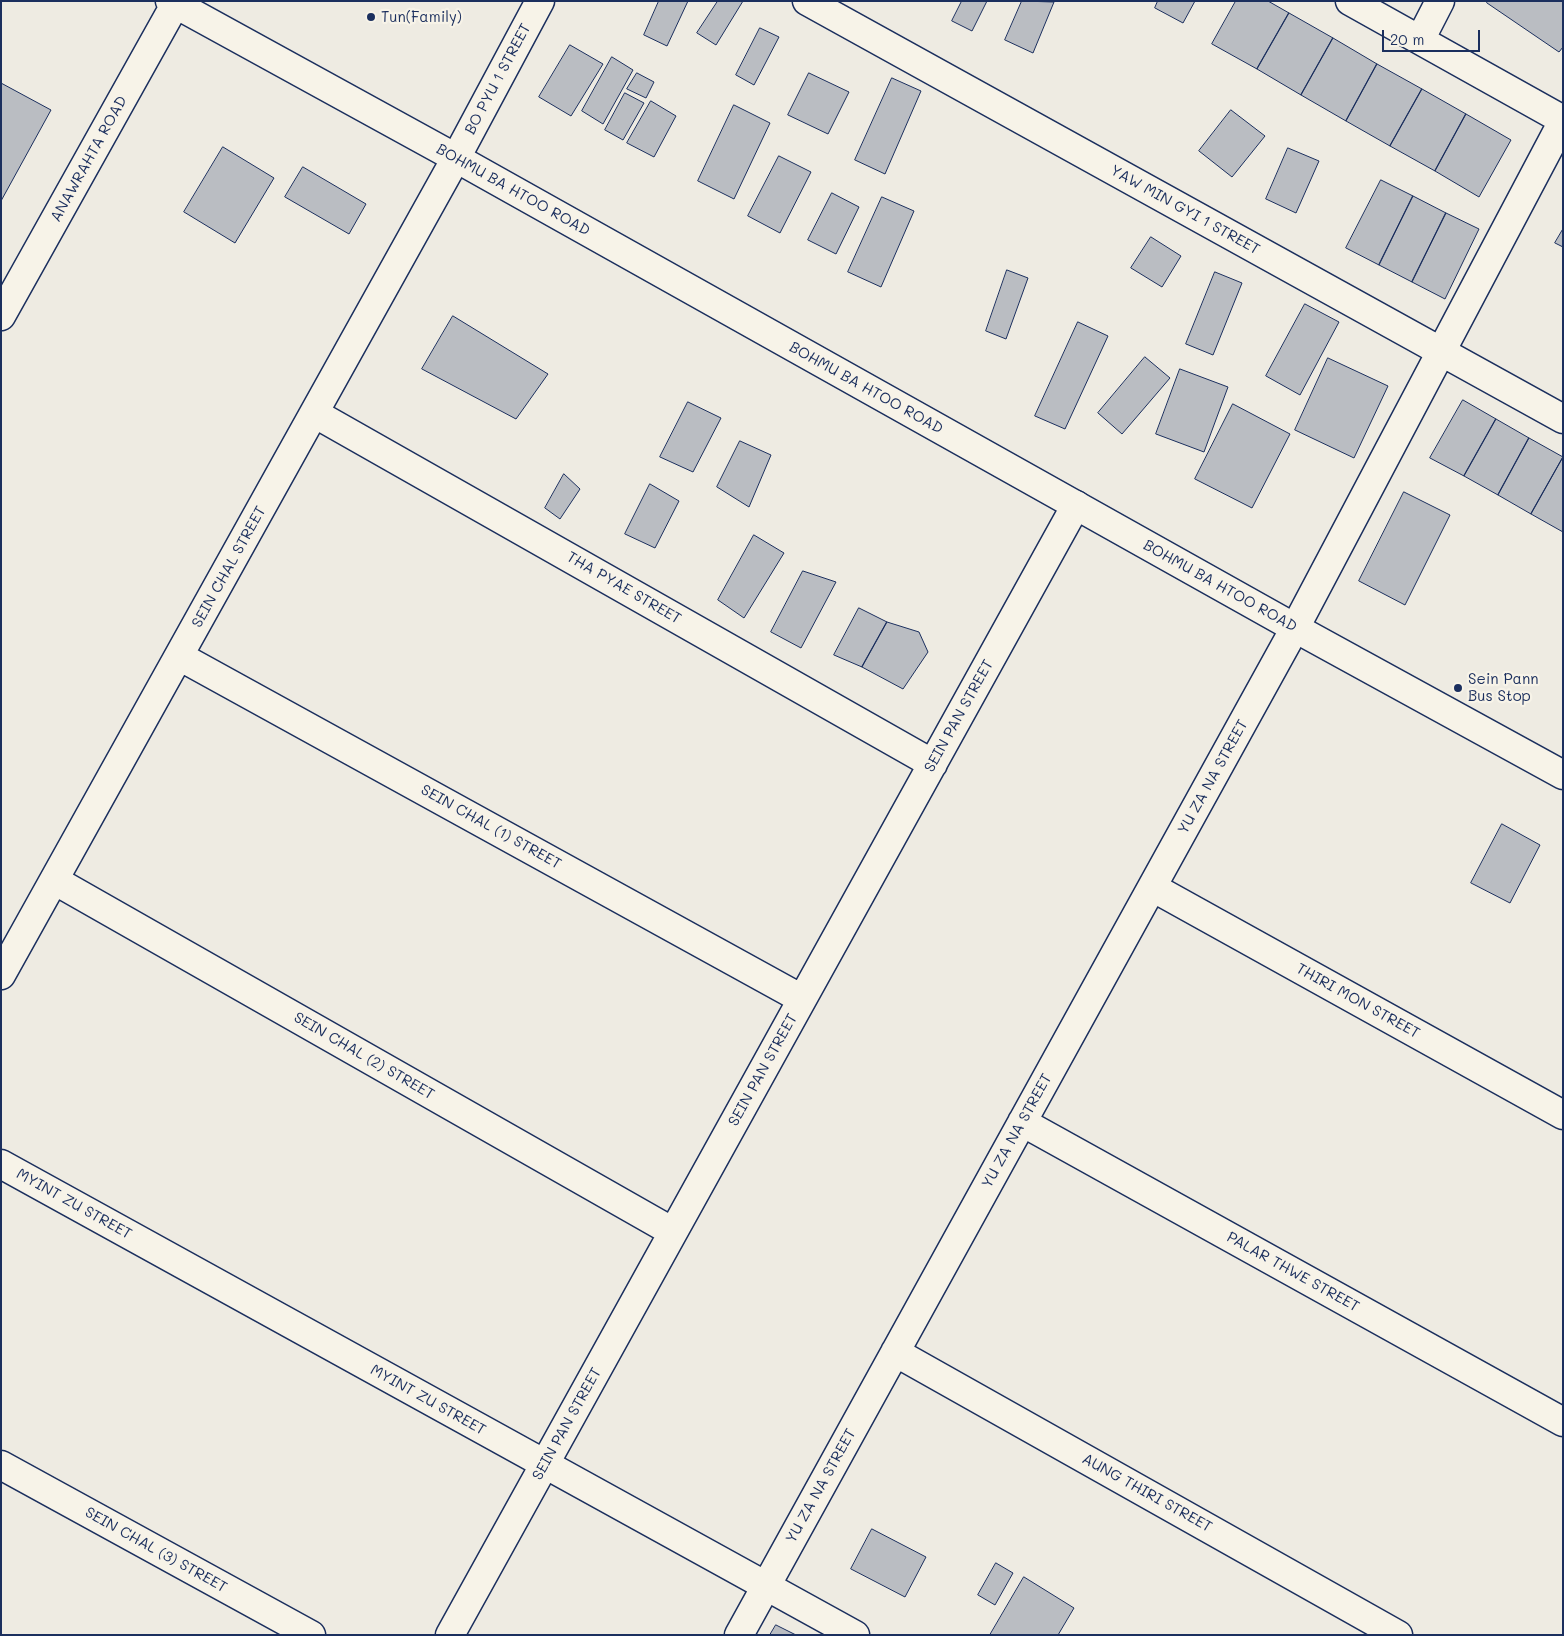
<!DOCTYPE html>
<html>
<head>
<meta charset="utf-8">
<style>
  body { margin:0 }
  #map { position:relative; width:1564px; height:1636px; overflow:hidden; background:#eeebe2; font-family:Mali,sans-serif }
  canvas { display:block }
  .frame { position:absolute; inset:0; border:2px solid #1b2f5e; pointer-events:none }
  .scale { position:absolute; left:1382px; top:30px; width:98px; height:22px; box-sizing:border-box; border:2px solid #1b2f5e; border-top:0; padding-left:6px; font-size:15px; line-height:18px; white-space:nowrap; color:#1b2f5e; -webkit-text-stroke:4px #f7f3e8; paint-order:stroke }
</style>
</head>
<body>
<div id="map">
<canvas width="1564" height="1636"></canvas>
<div class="frame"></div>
<div class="scale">20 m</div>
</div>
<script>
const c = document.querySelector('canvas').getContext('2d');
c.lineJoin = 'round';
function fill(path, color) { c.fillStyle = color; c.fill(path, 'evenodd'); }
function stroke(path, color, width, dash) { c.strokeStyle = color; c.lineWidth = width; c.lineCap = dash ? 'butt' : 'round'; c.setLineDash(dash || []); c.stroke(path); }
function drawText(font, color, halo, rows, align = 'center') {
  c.font = font + ' Mali,sans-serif'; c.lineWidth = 4.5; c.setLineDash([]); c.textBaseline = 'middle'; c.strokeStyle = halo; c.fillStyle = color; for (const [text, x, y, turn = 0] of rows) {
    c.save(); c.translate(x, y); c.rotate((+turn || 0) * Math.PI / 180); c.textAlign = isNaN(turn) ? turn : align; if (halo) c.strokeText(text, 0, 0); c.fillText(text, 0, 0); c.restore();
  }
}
const building = new Path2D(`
  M659,1H688L667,46L644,35Z
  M718,1H743L716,45L697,33Z
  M962,1H987L972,31L952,21Z
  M1022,1L1054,2L1033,53L1005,40Z
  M1158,1H1195L1183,23L1155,8Z
  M1236,1H1268L1289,13L1257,69L1212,44Z
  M1487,1H1563V47L1559,52L1487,3Z
  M1289,13L1333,38L1301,95L1257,69Z
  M760,28L779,37L754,85L736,75Z
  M1333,38L1377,64L1346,121L1301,95Z
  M570,45L603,64L571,116L539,97Z
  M612,57L633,70L603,124L582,111Z
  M1377,64L1422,89L1390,146L1346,121Z
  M637,73L654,82L646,98L627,89Z
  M809,73L849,92L828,134L788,115Z
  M892,78L921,91L885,174L855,160Z
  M1,83L51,110L1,201Z
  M1422,89L1466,114L1435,171L1390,146Z
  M625,93L644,103L623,140L605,130Z
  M651,101L676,116L654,157L627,143Z
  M734,105L770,123L734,199L698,181Z
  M1231,110L1265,136L1232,177L1199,151Z
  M1466,114L1511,140L1479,197L1435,171Z
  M223,147L274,178L235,243L184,212Z
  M1288,148L1319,161L1296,213L1266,199Z
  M779,156L811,172L780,233L748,216Z
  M303,167L366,204L349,234L285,197Z
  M1381,180L1413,196L1379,265L1346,248Z
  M832,193L859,207L836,254L808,240Z
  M1413,196L1446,213L1412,282L1379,265Z
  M882,197L914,211L881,287L848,272Z
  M1446,213L1479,229L1445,299L1412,282Z
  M1563,229V247L1555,243Z
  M1151,237L1181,256L1162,287L1131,268Z
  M1007,270L1028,278L1006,339L986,331Z
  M1215,272L1242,283L1213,355L1186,344Z
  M1305,304L1339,322L1300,395L1266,376Z
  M453,316L548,374L516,419L422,369Z
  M1078,322L1108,336L1065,429L1035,416Z
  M1145,357L1170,378L1122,434L1098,413Z
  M1328,358L1388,386L1354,458L1295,430Z
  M1180,369L1228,387L1204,452L1156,434Z
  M1463,400L1496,419L1464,476L1430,458Z
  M688,402L721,418L693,472L660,457Z
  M1233,404L1290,434L1252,508L1195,479Z
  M1496,419L1529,438L1498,495L1464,476Z
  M1529,438L1563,457L1531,514L1498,495Z
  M740,441L771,455L749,507L717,487Z
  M1563,457V532L1531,514Z
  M564,474L580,489L560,519L545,508Z
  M650,484L679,501L655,548L625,534Z
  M1404,492L1450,515L1405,605L1359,581Z
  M754,535L784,553L744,618L718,600Z
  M803,571L836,582L801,648L771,632Z
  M859,608L887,622L862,667L834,655Z
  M887,622L919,632L928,652L903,689L862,667Z
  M1502,824L1540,845L1510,903L1471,883Z
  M872,1529L926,1557L905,1597L851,1569Z
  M996,1563L1013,1573L995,1605L978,1595Z
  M1024,1577L1074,1608L1058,1635H990Z
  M776,1625L796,1635H770Z`);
const minor = new Path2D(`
  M807,1L1563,419
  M1350,1L1563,120
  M1420,40L1440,1
  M314,413L933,764
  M179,656L802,999
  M54,880L673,1232
  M1152,887L1563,1115
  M1,975L456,158L540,1
  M1022,1122L1563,1422
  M1,1164L855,1635
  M895,1352L1398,1635
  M1,1465L311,1635
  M450,1635L1076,505
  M739,1635L1295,628L1563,121`);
const major = new Path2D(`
  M170,1L456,158L1295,628L1563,775
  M1,316L177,1`);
const markers = [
  [371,17,5,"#1b2f5e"],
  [1458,688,5,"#1b2f5e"]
];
const poiNames = [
  ["Tun(Family)",381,17],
  ["Sein Pann",1468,679],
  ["Bus Stop",1468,696]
];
const streetNames = [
  ["BO PYU 1 STREET",498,79,-62],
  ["ANAWRAHTA ROAD",89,159,-61],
  ["BOHMU BA HTOO ROAD",513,190,29],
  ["YAW MIN GYI 1 STREET",1185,210,29],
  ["BOHMU BA HTOO ROAD",866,388,29],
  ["SEIN CHAL STREET",229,567,-61],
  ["BOHMU BA HTOO ROAD",1220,586,29],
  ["THA PYAE STREET",624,588,30],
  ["SEIN PAN STREET",959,716,-61],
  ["YU ZA NA STREET",1213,777,-61],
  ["SEIN CHAL (1) STREET",491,827,29],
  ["THIRI MON STREET",1358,1001,29],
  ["SEIN CHAL (2) STREET",364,1056,30],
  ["SEIN PAN STREET",763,1070,-61],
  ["YU ZA NA STREET",1017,1131,-61],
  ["MYINT ZU STREET",74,1204,29],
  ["PALAR THWE STREET",1293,1272,29],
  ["MYINT ZU STREET",428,1400,29],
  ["SEIN PAN STREET",567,1424,-61],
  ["YU ZA NA STREET",821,1486,-61],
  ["AUNG THIRI STREET",1147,1493,29],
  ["SEIN CHAL (3) STREET",156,1550,29]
];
fill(building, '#babdc2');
stroke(building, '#1b2f5e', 1);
stroke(minor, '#1b2f5e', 31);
stroke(major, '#1b2f5e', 31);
stroke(minor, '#f7f3e8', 28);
stroke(major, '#f7f3e8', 28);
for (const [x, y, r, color] of markers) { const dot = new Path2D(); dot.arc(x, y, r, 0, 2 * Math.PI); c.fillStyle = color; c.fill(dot); stroke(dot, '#f7f3e8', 2); }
drawText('15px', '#1b2f5e', '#f7f3e8', poiNames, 'left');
drawText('15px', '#1b2f5e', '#f7f3e8', streetNames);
</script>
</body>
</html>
